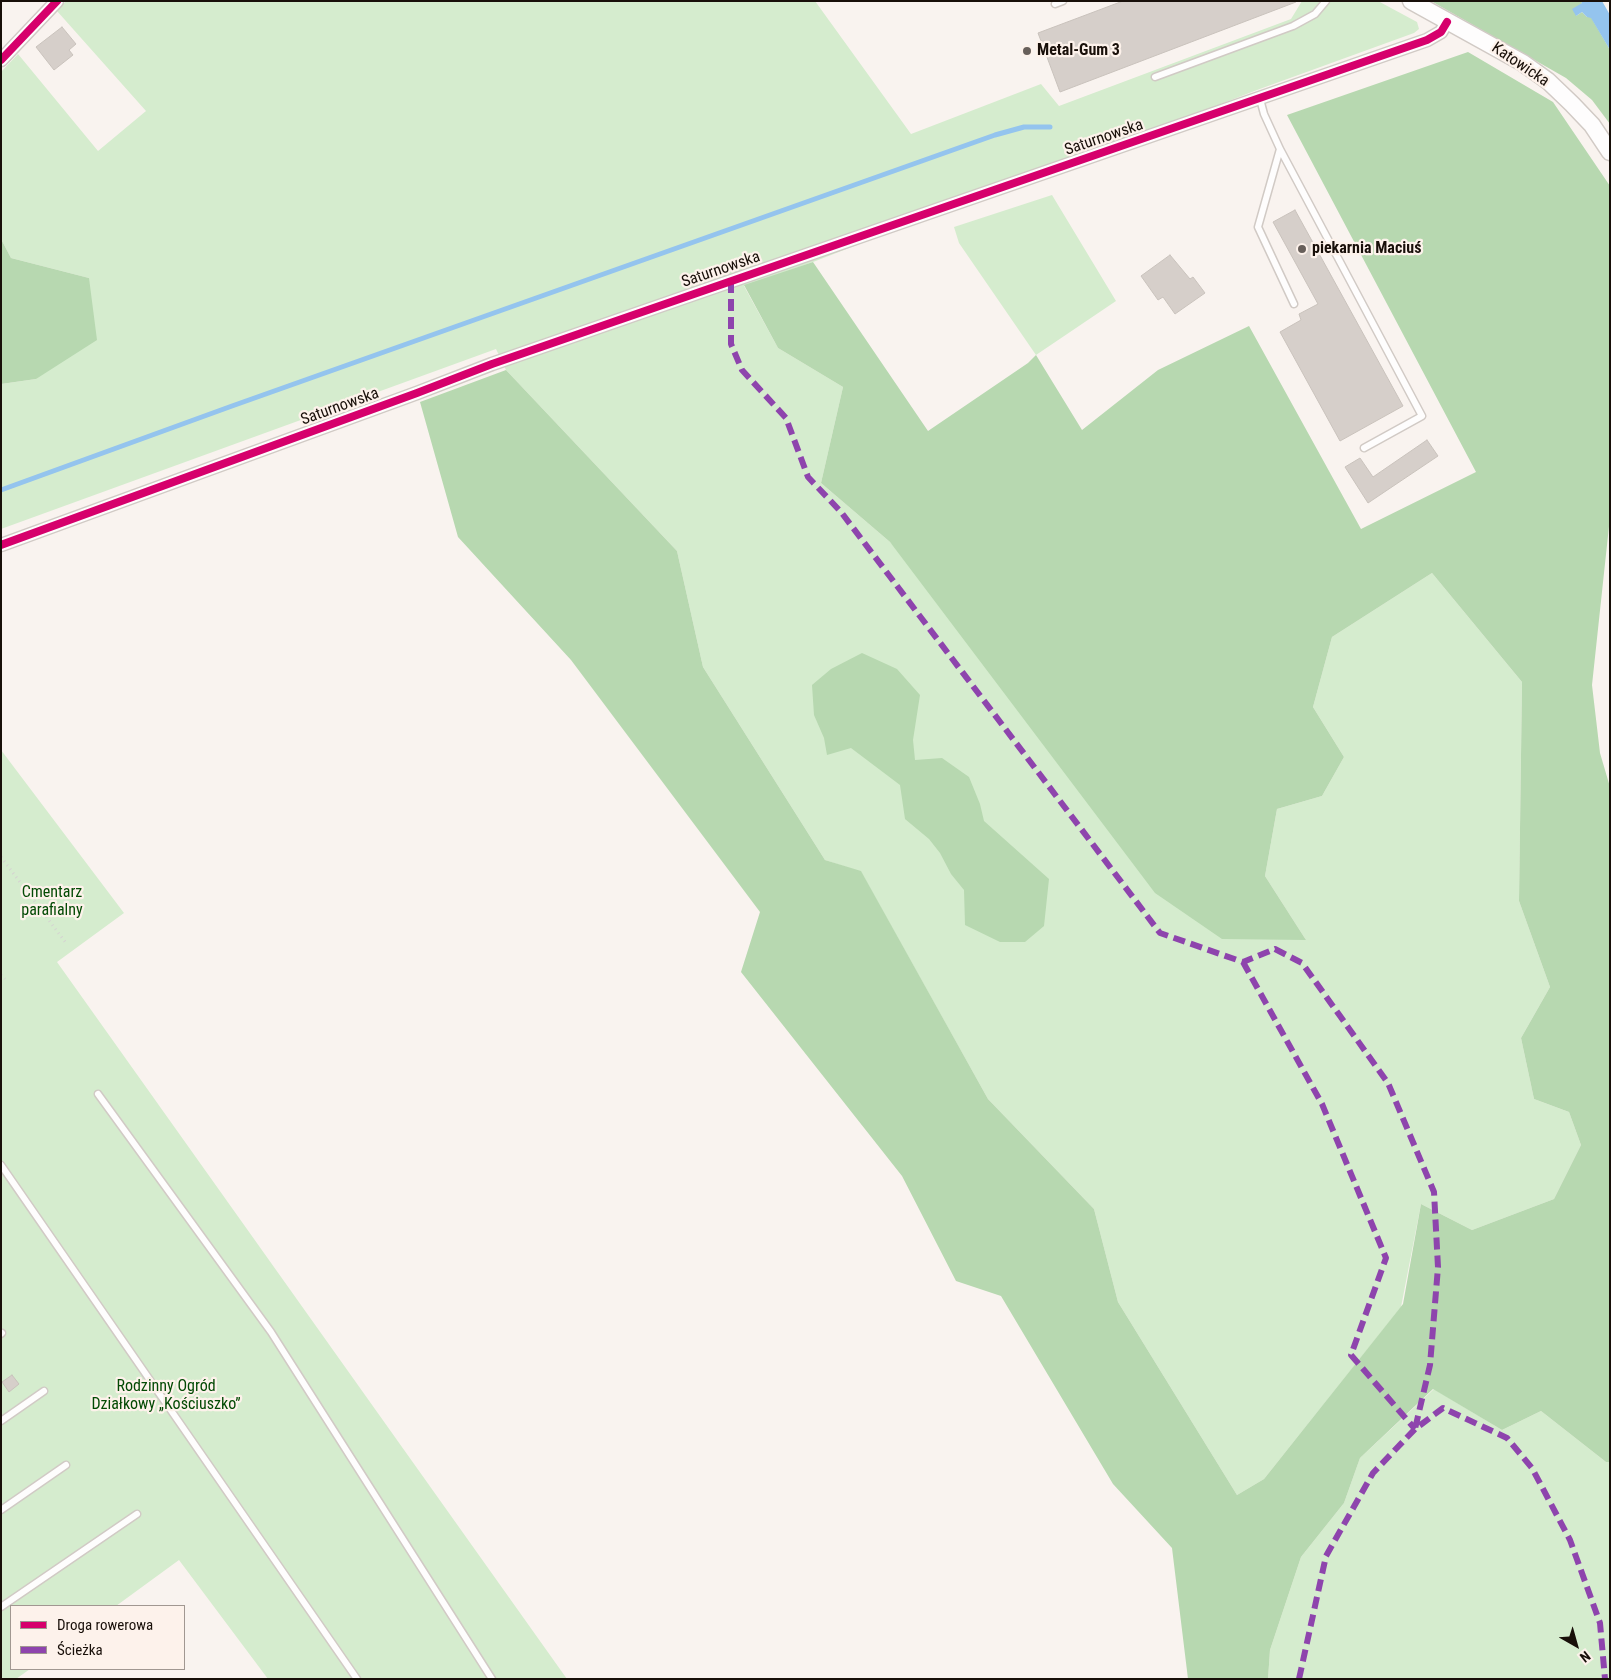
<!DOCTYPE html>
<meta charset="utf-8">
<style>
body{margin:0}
#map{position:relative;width:1611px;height:1680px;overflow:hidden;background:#f9f3ef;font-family:"Roboto Condensed",sans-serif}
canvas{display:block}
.frame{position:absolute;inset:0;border:2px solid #180f09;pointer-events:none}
.legend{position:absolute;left:10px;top:1605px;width:175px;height:65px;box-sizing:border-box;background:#fdf2eb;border:1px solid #a19791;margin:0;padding:6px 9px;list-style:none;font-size:15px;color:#180f09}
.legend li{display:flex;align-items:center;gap:10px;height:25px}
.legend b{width:25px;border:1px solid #a19791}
.north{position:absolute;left:1551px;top:1620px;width:50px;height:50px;-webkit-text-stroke:4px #fdf2eb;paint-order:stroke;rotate:142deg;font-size:14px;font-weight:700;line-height:20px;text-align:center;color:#180f09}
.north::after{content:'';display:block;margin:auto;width:18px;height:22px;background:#180f09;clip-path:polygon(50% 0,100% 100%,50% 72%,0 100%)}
</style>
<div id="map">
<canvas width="1611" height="1680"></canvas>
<div class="frame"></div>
<ul class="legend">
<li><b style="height:6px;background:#d6006c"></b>Droga rowerowa</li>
<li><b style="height:6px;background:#8e44ad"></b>Ścieżka</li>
</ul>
<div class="north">N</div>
</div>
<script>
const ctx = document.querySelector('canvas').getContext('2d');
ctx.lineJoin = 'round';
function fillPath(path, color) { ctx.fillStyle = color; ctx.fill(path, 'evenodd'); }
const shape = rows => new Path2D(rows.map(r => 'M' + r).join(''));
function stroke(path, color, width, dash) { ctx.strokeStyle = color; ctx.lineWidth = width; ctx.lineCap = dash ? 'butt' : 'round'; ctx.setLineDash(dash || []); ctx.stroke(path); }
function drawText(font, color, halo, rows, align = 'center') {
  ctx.font = font + ' "Roboto Condensed",sans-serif'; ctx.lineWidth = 4.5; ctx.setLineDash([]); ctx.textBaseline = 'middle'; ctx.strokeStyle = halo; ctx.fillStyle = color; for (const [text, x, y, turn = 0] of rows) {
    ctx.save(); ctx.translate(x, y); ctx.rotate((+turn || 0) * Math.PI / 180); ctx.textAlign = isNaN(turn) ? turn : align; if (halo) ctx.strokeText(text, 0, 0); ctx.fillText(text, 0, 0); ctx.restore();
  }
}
const green = shape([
 [66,1,815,1,911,134,1041,84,1059,106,1291,19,1302,1,1378,1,1417,22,1419,29,1414,33,1257,90,813,262,744,286,778,348,843,387,821,483,890,542,1306,940,1265,876,1277,809,1322,796,1344,757,1313,707,1332,637,1432,573,1522,682,1519,901,1550,987,1521,1038,1534,1099,1569,1112,1581,1145,1554,1199,1472,1230,1421,1204,1401,1307,1264,1479,1237,1495,1118,1302,1094,1209,988,1099,861,872,825,860,703,667,677,551,506,370,496,349,1,529,1,384,36,379,89,278,11,258,1,239,1,72,18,54,98,151,146,111,57,11],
 [1052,195,1116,301,1036,355,959,243,954,227],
 [1,750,124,913,57,962,567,1679,268,1679,179,1560,116,1606,11,1606,11,1669,30,1669,16,1679,1,1679],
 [1434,1389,1502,1430,1541,1411,1606,1462,1610,1462,1610,1679,1268,1679,1270,1650,1301,1557,1344,1503,1360,1458]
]);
const forest = shape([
 [1431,1,1581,1,1582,3,1576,16,1582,12,1587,17,1591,17,1610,50,1610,124,1592,100,1566,78],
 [1468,52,1553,102,1610,186,1610,517,1592,685,1600,753,1610,787,1610,1462,1606,1462,1541,1411,1502,1430,1433,1389,1360,1458,1344,1503,1301,1557,1270,1650,1268,1679,1188,1679,1172,1548,1113,1484,1001,1296,956,1281,902,1176,741,972,760,912,571,660,458,537,420,402,506,370,677,551,703,667,825,860,861,871,988,1099,1094,1209,1118,1302,1237,1495,1264,1479,1403,1304,1421,1204,1472,1230,1554,1199,1581,1145,1569,1112,1534,1099,1521,1038,1550,987,1519,901,1522,682,1432,573,1332,637,1313,707,1344,757,1322,796,1277,809,1265,876,1306,940,1222,939,1155,893,890,542,821,483,843,387,778,348,744,285,813,262,928,431,1028,363,1036,355,1082,430,1158,370,1249,326,1361,529,1476,472,1287,115],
 [1,239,11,258,89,278,97,340,36,379,1,384],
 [862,653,897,669,920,695,913,740,915,760,942,758,969,777,980,804,984,821,1049,879,1044,926,1025,942,1000,942,965,925,964,890,951,874,940,853,929,839,905,819,900,785,851,748,827,755,824,738,814,715,812,685,831,669]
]);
const water = shape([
 [1581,1,1602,1,1610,15,1610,50,1591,18,1587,17,1582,12,1576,16,1572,9,1582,3]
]);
const stream = shape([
 [1,490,232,406,995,135,1024,127,1050,127]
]);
const building = shape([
 [1123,1,1296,1,1296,2,1060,92,1038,33,1123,1],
 [62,27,76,44,69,50,73,55,54,70,36,47,62,27],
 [1295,210,1403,406,1340,441,1280,332,1301,320,1299,314,1318,304,1273,222,1295,210],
 [1170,255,1190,279,1193,277,1205,293,1175,314,1163,297,1158,300,1141,276,1170,255],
 [1427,440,1438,456,1368,503,1345,467,1360,458,1373,477,1427,440],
 [12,1375,19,1384,9,1392,2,1382,12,1375]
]);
const path = shape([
 [1,857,66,943],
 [1,975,5,979]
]);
const service = shape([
 [1055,4,1063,1],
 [1155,77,1293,26,1315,14,1326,1],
 [1260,99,1264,114,1280,149,1422,416,1364,448],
 [1280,149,1258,227,1294,304],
 [98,1094,271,1332,492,1679],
 [1,1165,357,1679],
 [1,1334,2,1333],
 [1,1421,44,1391],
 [1,1510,66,1465],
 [1,1607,137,1514]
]);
const minor = shape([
 [1,60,57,1],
 [1,545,417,393,492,364,1427,40,1441,32,1447,22]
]);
const tertiary = shape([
 [1411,1,1523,63,1548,81,1572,104,1592,125,1610,152]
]);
const quiet = shape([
 [731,281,731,344,742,370,786,418,808,477,841,512,1160,933,1243,962,1275,949,1302,963,1388,1083,1434,1192,1438,1267,1430,1365,1415,1429],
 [1243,962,1322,1104,1386,1258,1351,1355,1415,1429],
 [1299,1679,1326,1556,1373,1473,1415,1429,1443,1408,1507,1438,1532,1468,1570,1540,1600,1623,1605,1679]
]);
const cycleway = shape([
 [1,60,57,1],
 [1,545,417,393,492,364,1427,40,1441,32,1447,22]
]);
const markers = [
 [1027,51,5,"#675f5a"],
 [1302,249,5,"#675f5a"]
];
const poiNames = [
 ["Metal-Gum 3",1037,51],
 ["piekarnia Maciuś",1312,249]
];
const streetNames = [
 ["Katowicka",1520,65,34],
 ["Saturnowska",1104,138,-19],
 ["Saturnowska",721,270,-19],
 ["Saturnowska",340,407,-20]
];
const parkNames = [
 ["Cmentarz",52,893],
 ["parafialny",52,911],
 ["Rodzinny Ogród",166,1387],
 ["Działkowy „Kościuszko”",166,1405]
];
fillPath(green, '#d5ecce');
fillPath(forest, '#b7d8b0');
fillPath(water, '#94c4ee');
stroke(stream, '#94c4ee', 5);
fillPath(building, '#d6cfca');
stroke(building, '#c9c2bc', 1);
stroke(service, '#d1cac5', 9);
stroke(minor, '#d1cac5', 15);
stroke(tertiary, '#d1cac5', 19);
stroke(path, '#d5d3d1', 3, [1, 4]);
stroke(service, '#fefdfd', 6);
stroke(minor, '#fefdfd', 12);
stroke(tertiary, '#fefdfd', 16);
stroke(quiet, '#8e44ad', 6, [12, 6]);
stroke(cycleway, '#d6006c', 8);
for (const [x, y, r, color] of markers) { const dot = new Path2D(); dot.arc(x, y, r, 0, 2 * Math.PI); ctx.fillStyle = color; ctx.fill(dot); stroke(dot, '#fdf2eb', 2); }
drawText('bold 16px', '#180f09', '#fdf2eb', poiNames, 'left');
drawText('16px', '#180f09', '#fdf2eb', streetNames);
drawText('16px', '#034a04', '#fdf2eb', parkNames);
</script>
